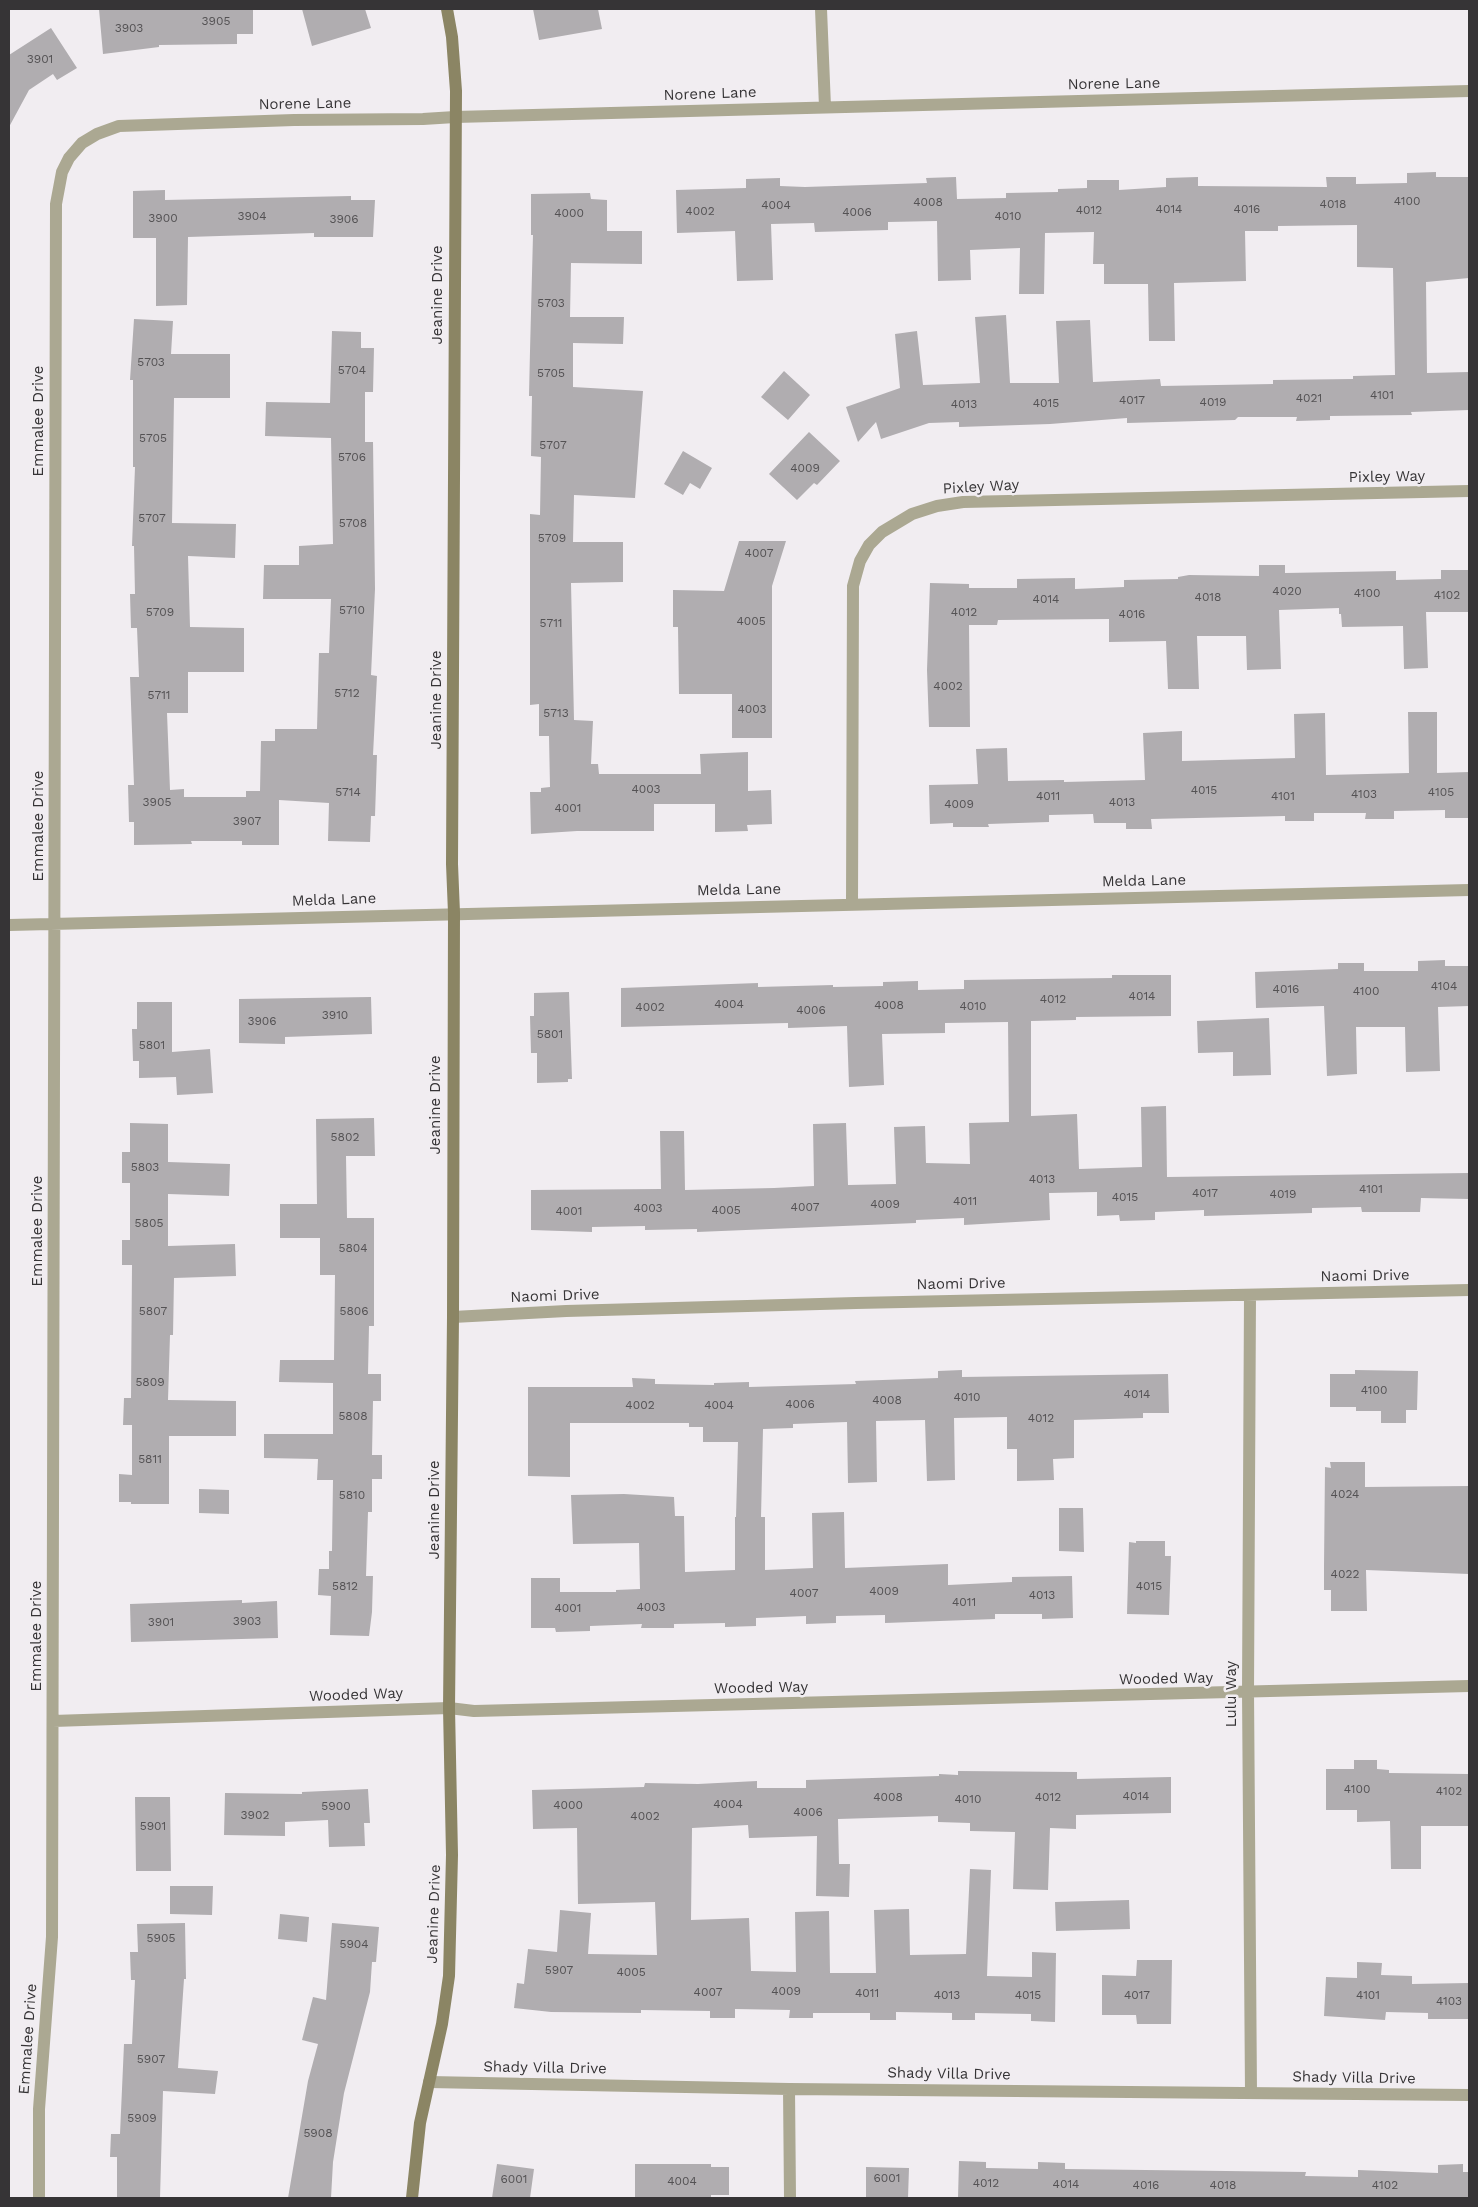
<!DOCTYPE html>
<style>
body{margin:0}
#map{position:relative;width:1478px;height:2207px;overflow:hidden;background:#f1edf1;font-family:"Work Sans",sans-serif}
canvas{display:block}
.frame{position:absolute;inset:0;border:10px solid #363436;pointer-events:none}
</style>
<div id="map">
<canvas width="1478" height="2207"></canvas>
<div class="frame"></div>
</div>
<script>
const ctx = document.querySelector('canvas').getContext('2d');
ctx.lineJoin = 'round';
function fillPath(path, color) { ctx.fillStyle = color; ctx.fill(path, 'evenodd'); }
const shape = rows => new Path2D(rows.map(r => 'M' + r).join(''));
function stroke(path, color, width, dash) { ctx.strokeStyle = color; ctx.lineWidth = width; ctx.lineCap = dash ? 'butt' : 'round'; ctx.setLineDash(dash || []); ctx.stroke(path); }
function drawText(font, color, halo, rows, align = 'center') {
  ctx.font = font + ' "Work Sans",sans-serif'; ctx.lineWidth = 5; ctx.setLineDash([]); ctx.textBaseline = 'middle'; ctx.strokeStyle = halo; ctx.fillStyle = color; for (const [text, x, y, turn = 0] of rows) {
    ctx.save(); ctx.translate(x, y); ctx.rotate((+turn || 0) * Math.PI / 180); ctx.textAlign = isNaN(turn) ? turn : align; if (halo) ctx.strokeText(text, 0, 0); ctx.fillText(text, 0, 0); ctx.restore();
  }
}
const building = shape([
 [99,9,253,9,253,34,237,34,237,44,159,45,159,47,103,54],
 [302,9,365,9,371,28,312,46],
 [533,9,598,9,602,29,539,40],
 [51,28,77,68,57,80,53,74,29,90,9,127,9,55],
 [1436,172,1436,177,1469,177,1469,278,1426,282,1427,373,1469,372,1469,410,1411,412,1412,415,1330,416,1330,420,1296,421,1297,417,1238,417,1235,420,1127,423,1127,418,1050,424,959,427,959,422,929,423,881,439,876,422,858,442,846,407,900,388,895,334,917,331,923,385,980,383,975,317,1006,315,1010,383,1059,383,1056,321,1090,320,1093,382,1160,379,1161,386,1273,384,1273,380,1353,379,1353,376,1395,375,1393,268,1357,267,1357,225,1278,226,1278,231,1245,231,1246,281,1174,283,1175,341,1149,341,1148,284,1104,284,1104,264,1093,264,1094,232,1045,233,1044,294,1019,294,1020,248,970,250,971,280,938,281,937,221,888,222,888,230,815,232,814,223,771,224,773,280,737,281,735,231,677,233,676,190,746,188,746,179,780,178,780,186,805,187,927,183,926,178,956,177,957,199,1006,198,1006,193,1058,192,1058,189,1087,188,1087,180,1119,180,1119,190,1166,187,1166,178,1198,177,1198,186,1327,187,1326,177,1356,177,1356,184,1407,183,1407,173],
 [165,190,165,200,351,196,351,200,375,200,373,237,314,237,314,233,188,237,187,305,156,306,156,238,133,238,133,191],
 [590,193,591,199,607,200,607,231,642,231,642,264,571,263,570,317,624,317,623,344,573,343,573,387,643,391,635,498,574,495,573,542,623,542,623,582,571,583,574,720,593,721,591,764,598,764,599,774,701,774,700,754,748,752,748,791,771,790,772,824,747,825,748,831,715,832,715,804,654,804,654,831,577,831,531,834,530,792,541,792,541,788,550,787,549,736,539,736,539,704,530,705,530,514,540,515,541,457,531,456,532,396,529,396,530,351,533,235,531,235,531,194],
 [134,319,173,321,171,354,230,354,230,398,174,398,172,523,236,524,235,558,188,556,190,627,244,628,244,672,188,672,188,713,167,713,170,790,184,789,184,797,246,797,246,791,260,791,261,741,275,741,275,729,317,729,319,653,329,653,331,599,263,599,264,565,299,565,299,546,333,544,331,438,265,436,266,402,330,403,332,331,361,332,361,348,374,348,373,392,365,392,365,442,373,442,375,589,371,675,377,676,373,755,377,755,375,816,371,816,370,842,328,841,329,803,279,800,279,845,242,845,242,841,191,841,192,844,134,845,134,822,129,822,128,785,134,785,130,677,139,677,137,628,131,628,130,594,135,594,134,546,132,546,135,467,133,467,133,380,130,380],
 [784,371,810,395,788,420,761,397],
 [809,432,840,461,817,485,814,483,797,500,769,474],
 [683,451,712,468,700,489,690,483,683,495,664,484],
 [739,541,786,541,772,586,772,738,732,738,732,694,679,694,678,627,673,627,673,590,724,591],
 [1259,565,1285,565,1285,573,1396,571,1396,580,1441,579,1441,570,1469,570,1469,612,1426,612,1428,668,1404,669,1403,626,1342,627,1341,614,1339,614,1339,608,1279,610,1281,669,1247,670,1246,636,1197,636,1199,689,1168,689,1166,641,1109,642,1109,619,998,620,997,625,969,625,970,727,929,727,927,670,930,583,969,584,969,588,1017,588,1017,579,1075,578,1075,589,1124,587,1124,580,1178,579,1178,577,1189,575,1259,576],
 [1408,712,1437,712,1437,773,1469,772,1469,818,1445,818,1445,810,1394,811,1394,819,1365,819,1366,813,1314,813,1314,821,1285,821,1285,816,1151,819,1152,829,1126,829,1126,823,1094,823,1093,814,1049,815,1049,822,988,824,989,827,953,827,953,823,930,824,929,785,978,784,976,749,1007,748,1008,781,1064,780,1064,782,1145,780,1143,733,1182,731,1182,761,1295,758,1294,714,1325,713,1326,775,1409,773],
 [1445,960,1445,966,1469,966,1469,1006,1438,1007,1440,1071,1406,1072,1405,1027,1356,1027,1357,1074,1327,1076,1324,1006,1256,1008,1255,972,1338,969,1338,963,1364,963,1364,971,1418,971,1418,961],
 [1112,975,1171,975,1171,1016,1076,1017,1076,1020,1031,1021,1031,1116,1077,1114,1079,1169,1142,1167,1141,1107,1166,1106,1167,1177,1469,1173,1469,1199,1421,1198,1420,1212,1362,1212,1361,1207,1312,1208,1312,1213,1204,1216,1204,1210,1155,1212,1155,1220,1120,1221,1119,1215,1097,1216,1097,1192,1049,1193,1050,1220,964,1225,964,1218,916,1220,916,1223,697,1232,697,1229,645,1230,645,1226,592,1227,592,1232,531,1230,531,1190,661,1189,660,1131,684,1131,685,1190,774,1188,814,1186,813,1124,846,1123,848,1185,896,1184,894,1127,925,1126,926,1163,970,1164,969,1123,1009,1122,1008,1022,945,1023,945,1033,882,1034,884,1085,849,1087,847,1026,788,1028,788,1023,621,1027,621,988,758,983,758,987,833,985,833,987,883,986,883,982,918,981,918,990,964,989,964,980,1112,978],
 [569,992,572,1079,568,1079,568,1082,537,1083,537,1053,531,1053,530,1016,534,1016,534,993],
 [371,997,372,1034,285,1037,285,1044,239,1043,239,999],
 [137,1002,172,1002,172,1052,210,1049,213,1093,177,1095,176,1077,139,1078,139,1061,133,1061,132,1029,137,1029],
 [1269,1018,1271,1075,1233,1076,1233,1052,1198,1053,1197,1021],
 [374,1118,375,1156,346,1156,347,1218,374,1218,374,1326,369,1326,368,1374,381,1374,381,1401,373,1401,372,1455,382,1455,382,1479,372,1479,372,1512,368,1512,366,1576,373,1576,372,1612,369,1636,330,1635,331,1596,318,1595,319,1569,329,1569,329,1551,332,1551,333,1480,317,1480,318,1459,264,1458,264,1434,333,1434,333,1383,279,1382,280,1360,334,1360,335,1275,320,1275,320,1238,280,1238,280,1204,317,1204,316,1119],
 [130,1123,168,1124,168,1162,230,1164,229,1196,168,1194,168,1246,235,1244,236,1276,174,1278,173,1335,170,1335,168,1400,236,1401,236,1436,169,1436,169,1504,131,1504,131,1502,119,1502,119,1474,132,1475,132,1425,123,1425,124,1398,131,1398,132,1265,122,1265,122,1240,130,1240,130,1183,122,1183,122,1152,130,1152],
 [962,1370,962,1377,1168,1374,1169,1413,1143,1413,1143,1418,1074,1420,1074,1458,1053,1459,1054,1480,1017,1481,1017,1449,1007,1449,1007,1417,954,1418,955,1480,927,1481,925,1420,876,1421,877,1482,848,1483,847,1422,793,1424,793,1428,763,1429,761,1517,765,1517,765,1570,813,1568,812,1513,844,1512,845,1568,948,1564,948,1585,1012,1582,1012,1577,1072,1576,1073,1618,1042,1619,1042,1614,995,1614,995,1619,885,1623,885,1615,836,1616,836,1623,806,1624,806,1616,756,1618,756,1626,725,1627,725,1623,674,1624,674,1628,641,1628,642,1624,590,1626,590,1631,556,1632,555,1628,531,1628,531,1578,560,1578,560,1592,616,1592,616,1590,640,1589,639,1543,573,1544,571,1495,624,1494,674,1497,675,1516,684,1516,685,1572,735,1570,735,1517,736,1517,738,1442,703,1442,703,1427,689,1427,689,1423,570,1423,570,1477,528,1476,528,1387,633,1387,632,1378,655,1379,655,1384,714,1385,714,1383,749,1382,749,1387,856,1384,855,1381,938,1378,938,1371],
 [1355,1370,1418,1371,1417,1410,1406,1410,1406,1423,1381,1423,1381,1411,1356,1411,1356,1407,1330,1407,1330,1374,1355,1374],
 [1330,1462,1365,1462,1365,1487,1469,1486,1469,1574,1366,1570,1367,1611,1331,1611,1331,1590,1324,1590,1324,1566,1325,1467,1331,1468],
 [199,1489,229,1490,229,1514,199,1513],
 [1059,1508,1083,1508,1084,1552,1059,1551],
 [1136,1541,1165,1541,1165,1556,1171,1556,1169,1615,1127,1614,1129,1542,1136,1543],
 [242,1600,242,1603,277,1601,278,1638,131,1642,130,1604],
 [1354,1760,1377,1760,1377,1769,1389,1770,1389,1773,1469,1774,1469,1826,1421,1826,1421,1869,1391,1869,1390,1821,1357,1822,1357,1810,1326,1810,1326,1769,1354,1769],
 [958,1771,1077,1772,1077,1779,1171,1777,1171,1813,1076,1815,1076,1829,1050,1828,1048,1890,1013,1889,1015,1832,970,1831,970,1823,938,1822,938,1816,838,1819,839,1864,850,1864,849,1897,816,1896,817,1836,749,1838,748,1825,692,1828,691,1920,749,1918,751,1971,796,1972,795,1912,829,1911,830,1973,876,1973,874,1910,909,1909,910,1955,966,1954,970,1869,991,1870,987,1976,1032,1977,1032,1952,1056,1953,1055,2022,1031,2021,1031,2014,975,2013,975,2020,952,2020,952,2013,896,2012,896,2020,870,2020,870,2013,813,2013,813,2018,789,2018,790,2010,735,2009,735,2018,710,2018,710,2011,641,2010,641,2013,551,2012,514,2008,517,1983,524,1984,528,1949,557,1952,560,1910,591,1913,588,1954,657,1955,655,1902,578,1904,577,1828,533,1829,532,1790,644,1787,645,1783,698,1784,757,1781,757,1788,806,1788,806,1780,939,1776,939,1774,958,1775],
 [368,1789,370,1823,364,1823,365,1846,329,1847,328,1820,285,1822,285,1836,224,1835,225,1793,302,1794,302,1792],
 [135,1797,170,1797,171,1871,136,1871],
 [170,1886,213,1886,212,1915,170,1914],
 [1129,1900,1130,1929,1056,1931,1055,1902],
 [280,1914,309,1917,307,1942,278,1939],
 [185,1923,186,1979,184,1979,178,2068,218,2071,215,2094,163,2091,160,2198,117,2198,117,2157,110,2157,111,2134,120,2134,124,2044,132,2044,135,1980,131,1980,130,1952,138,1952,137,1924],
 [332,1923,379,1927,376,1962,372,1962,370,1992,344,2093,333,2162,331,2198,288,2198,308,2081,318,2044,302,2040,313,1997,326,2000],
 [1137,1960,1172,1960,1171,2024,1137,2024,1136,2015,1102,2015,1102,1975,1136,1976],
 [1357,1962,1382,1963,1381,1975,1412,1976,1412,1984,1469,1983,1469,2019,1428,2019,1428,2013,1386,2012,1385,2020,1324,2016,1326,1977,1357,1978],
 [959,2161,986,2162,986,2168,1038,2169,1038,2162,1065,2163,1065,2169,1306,2172,1305,2176,1358,2177,1358,2170,1438,2173,1438,2165,1463,2164,1463,2172,1469,2172,1469,2198,958,2198],
 [497,2164,534,2169,530,2198,492,2198],
 [635,2164,711,2164,711,2167,729,2167,729,2195,711,2195,711,2198,635,2198],
 [866,2167,909,2168,908,2198,866,2198]
]);
const street = shape([
 [821,9,825,107],
 [852,904,853,586,860,561,869,545,882,532,912,514,937,506,963,502,1469,491],
 [9,925,1469,890],
 [1250,1295,1248,1691,1251,2093],
 [453,1317,566,1311,856,1303,1469,1290],
 [53,1721,449,1708,474,1711,1469,1686],
 [429,2082,789,2089,1469,2095],
 [789,2089,790,2198],
 [39,2198,39,2109,52,1937,56,204,62,172,69,158,82,143,97,134,119,126,294,120,423,119,455,117,1469,91]
]);
const secondary = shape([
 [412,2198,420,2123,442,2024,449,1976,452,1855,449,1708,453,1317,454,913,452,864,456,91,452,37,447,9]
]);
const numberNames = [
 ["3905",216,21],
 ["3903",129,28],
 ["3901",40,59],
 ["4100",1407,201],
 ["4008",928,202],
 ["4018",1333,204],
 ["4004",776,205],
 ["4014",1169,209],
 ["4016",1247,209],
 ["4012",1089,210],
 ["4002",700,211],
 ["4006",857,212],
 ["4000",569,213],
 ["3904",252,216],
 ["4010",1008,216],
 ["3900",163,218],
 ["3906",344,219],
 ["5703",551,303],
 ["5703",151,362],
 ["5704",352,370],
 ["5705",551,373],
 ["4101",1382,395],
 ["4021",1309,398],
 ["4017",1132,400],
 ["4019",1213,402],
 ["4015",1046,403],
 ["4013",964,404],
 ["5705",153,438],
 ["5707",553,445],
 ["5706",352,457],
 ["4009",805,468],
 ["5707",152,518],
 ["5708",353,523],
 ["5709",552,538],
 ["4007",759,553],
 ["4020",1287,591],
 ["4100",1367,593],
 ["4102",1447,595],
 ["4018",1208,597],
 ["4014",1046,599],
 ["5710",352,610],
 ["5709",160,612],
 ["4012",964,612],
 ["4016",1132,614],
 ["4005",751,621],
 ["5711",551,623],
 ["4002",948,686],
 ["5712",347,693],
 ["5711",159,695],
 ["4003",752,709],
 ["5713",556,713],
 ["4003",646,789],
 ["4015",1204,790],
 ["5714",348,792],
 ["4105",1441,792],
 ["4103",1364,794],
 ["4011",1048,796],
 ["4101",1283,796],
 ["3905",157,802],
 ["4013",1122,802],
 ["4009",959,804],
 ["4001",568,808],
 ["3907",247,821],
 ["4104",1444,986],
 ["4016",1286,989],
 ["4100",1366,991],
 ["4014",1142,996],
 ["4012",1053,999],
 ["4004",729,1004],
 ["4008",889,1005],
 ["4010",973,1006],
 ["4002",650,1007],
 ["4006",811,1010],
 ["3910",335,1015],
 ["3906",262,1021],
 ["5801",550,1034],
 ["5801",152,1045],
 ["5802",345,1137],
 ["5803",145,1167],
 ["4013",1042,1179],
 ["4101",1371,1189],
 ["4017",1205,1193],
 ["4019",1283,1194],
 ["4015",1125,1197],
 ["4011",965,1201],
 ["4009",885,1204],
 ["4007",805,1207],
 ["4003",648,1208],
 ["4005",726,1210],
 ["4001",569,1211],
 ["5805",149,1223],
 ["5804",353,1248],
 ["5807",153,1311],
 ["5806",354,1311],
 ["5809",150,1382],
 ["4100",1374,1390],
 ["4014",1137,1394],
 ["4010",967,1397],
 ["4008",887,1400],
 ["4006",800,1404],
 ["4002",640,1405],
 ["4004",719,1405],
 ["5808",353,1416],
 ["4012",1041,1418],
 ["5811",150,1459],
 ["4024",1345,1494],
 ["5810",352,1495],
 ["4022",1345,1574],
 ["5812",345,1586],
 ["4015",1149,1586],
 ["4009",884,1591],
 ["4007",804,1593],
 ["4013",1042,1595],
 ["4011",964,1602],
 ["4003",651,1607],
 ["4001",568,1608],
 ["3903",247,1621],
 ["3901",161,1622],
 ["4100",1357,1789],
 ["4102",1449,1791],
 ["4014",1136,1796],
 ["4008",888,1797],
 ["4012",1048,1797],
 ["4010",968,1799],
 ["4004",728,1804],
 ["4000",568,1805],
 ["5900",336,1806],
 ["4006",808,1812],
 ["3902",255,1815],
 ["4002",645,1816],
 ["5901",153,1826],
 ["5905",161,1938],
 ["5904",354,1944],
 ["5907",559,1970],
 ["4005",631,1972],
 ["4009",786,1991],
 ["4007",708,1992],
 ["4011",867,1993],
 ["4013",947,1995],
 ["4015",1028,1995],
 ["4017",1137,1995],
 ["4101",1368,1995],
 ["4103",1449,2001],
 ["5907",151,2059],
 ["5909",142,2118],
 ["5908",318,2133],
 ["6001",887,2178],
 ["6001",514,2179],
 ["4004",682,2181],
 ["4012",986,2183],
 ["4014",1066,2184],
 ["4016",1146,2185],
 ["4018",1223,2185],
 ["4102",1385,2185]
];
const streetNames = [
 ["Norene Lane",1114,84,-1],
 ["Norene Lane",710,94,-2],
 ["Norene Lane",305,104,-1],
 ["Jeanine Drive",438,295,-90],
 ["Emmalee Drive",39,421,-90],
 ["Pixley Way",1387,477,-1],
 ["Pixley Way",981,487,-3],
 ["Jeanine Drive",437,700,-90],
 ["Emmalee Drive",39,826,-90],
 ["Melda Lane",1144,881,-1],
 ["Melda Lane",739,890,-1],
 ["Melda Lane",334,900,-2],
 ["Jeanine Drive",436,1105,-90],
 ["Emmalee Drive",38,1231,-90],
 ["Naomi Drive",1365,1276,-1],
 ["Naomi Drive",961,1284,-1],
 ["Naomi Drive",555,1296,-2],
 ["Jeanine Drive",435,1510,-90],
 ["Emmalee Drive",37,1636,-90],
 ["Wooded Way",1166,1679,-1],
 ["Wooded Way",761,1688,-1],
 ["Lulu Way",1232,1694,-90],
 ["Wooded Way",356,1695,-2],
 ["Jeanine Drive",434,1914,-88],
 ["Emmalee Drive",28,2039,-86],
 ["Shady Villa Drive",545,2068,1],
 ["Shady Villa Drive",949,2074,1],
 ["Shady Villa Drive",1354,2078,1]
];
fillPath(building, '#b0adb0');
stroke(street, '#aba892', 12);
stroke(secondary, '#8b8564', 12);
drawText('12px', '#545254', null, numberNames);
drawText('15px', '#363436', '#f1edf1', streetNames);
</script>
